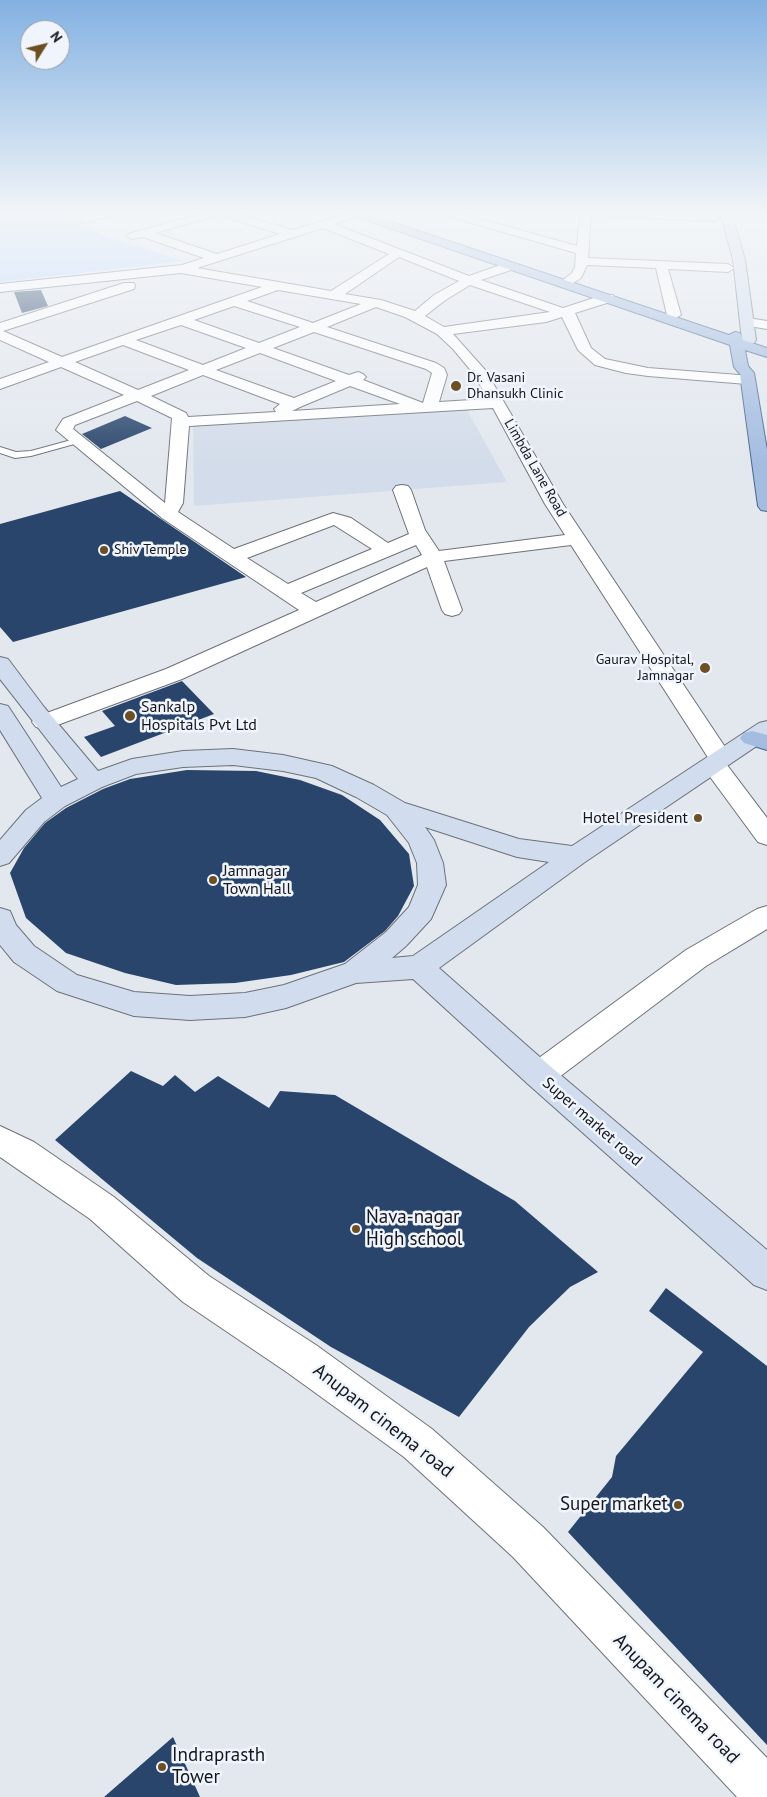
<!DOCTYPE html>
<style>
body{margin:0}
#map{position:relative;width:767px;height:1797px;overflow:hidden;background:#e3e8ef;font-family:"PT Sans",sans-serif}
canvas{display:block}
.north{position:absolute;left:20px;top:20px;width:50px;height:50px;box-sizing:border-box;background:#f0f5fd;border:1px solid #989ca2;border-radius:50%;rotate:54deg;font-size:14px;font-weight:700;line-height:20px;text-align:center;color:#151619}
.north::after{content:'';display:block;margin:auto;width:18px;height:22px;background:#6c5023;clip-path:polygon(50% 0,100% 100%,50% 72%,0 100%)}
</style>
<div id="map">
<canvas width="767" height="1797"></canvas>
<div class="north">N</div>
</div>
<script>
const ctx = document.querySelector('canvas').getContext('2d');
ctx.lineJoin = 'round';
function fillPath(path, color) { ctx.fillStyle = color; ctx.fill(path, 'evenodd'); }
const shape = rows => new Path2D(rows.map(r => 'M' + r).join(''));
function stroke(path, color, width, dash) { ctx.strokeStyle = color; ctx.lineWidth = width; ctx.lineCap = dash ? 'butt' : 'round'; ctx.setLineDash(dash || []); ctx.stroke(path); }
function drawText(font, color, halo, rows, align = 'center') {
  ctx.font = font + ' "PT Sans",sans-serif'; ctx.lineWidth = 5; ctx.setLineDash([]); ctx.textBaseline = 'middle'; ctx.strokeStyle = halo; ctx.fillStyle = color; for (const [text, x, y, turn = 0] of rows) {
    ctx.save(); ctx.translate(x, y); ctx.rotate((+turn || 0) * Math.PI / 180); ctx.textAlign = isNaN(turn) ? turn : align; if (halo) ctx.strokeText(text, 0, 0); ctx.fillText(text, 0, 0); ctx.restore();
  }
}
const built = shape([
 [467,410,507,482,194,506,193,422]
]);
const green = shape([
 [0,214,69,214,101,235,184,261,0,282]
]);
const building = shape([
 [41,290,48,306,22,313,14,292],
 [125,416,152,428,101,449,82,434],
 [120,491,246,577,13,642,0,627,0,524],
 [182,681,214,714,101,757,84,737,115,726,102,711],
 [187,770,256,771,300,780,342,795,380,820,409,854,414,886,398,916,385,931,344,962,291,975,235,983,176,985,125,973,66,953,26,918,10,873,24,848,45,823,66,808,103,789,130,779],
 [131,1071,163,1086,175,1075,195,1092,218,1076,269,1108,280,1091,335,1095,515,1201,598,1272,570,1287,529,1327,459,1417,331,1347,197,1258,55,1140],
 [666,1288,767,1366,767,1745,568,1532,612,1477,616,1456,703,1352,649,1311],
 [173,1737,200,1797,104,1797]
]);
const lane = shape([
 [75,439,79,441,78,443,31,456,15,458,0,453,0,447,16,452,31,451,75,439]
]);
const street = shape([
 [95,214,113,214,111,216,84,223,78,220,80,218,95,214],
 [199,214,217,214,215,216,155,233,217,254,280,234,222,216,221,214,237,214,293,230,345,214,361,214,360,216,334,224,469,276,506,263,514,263,516,266,514,269,481,280,563,308,603,295,613,295,615,298,613,301,575,313,591,348,605,359,648,368,752,376,755,379,752,382,747,384,648,376,626,373,595,365,578,350,562,317,546,322,453,334,486,371,563,504,733,759,727,765,767,818,767,845,758,842,705,770,702,765,705,760,709,759,571,545,444,561,462,610,459,614,452,616,445,614,442,610,427,567,182,679,52,727,44,729,36,727,32,722,36,717,166,669,299,610,162,518,56,430,63,419,124,395,61,367,0,389,0,379,49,362,0,340,0,323,124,283,134,283,135,286,134,289,3,331,62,357,262,287,181,273,0,292,0,284,182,265,204,258,143,237,132,239,126,236,128,234,199,214],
 [323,228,389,254,331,291,197,268,323,228],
 [399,257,459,281,434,295,415,311,381,300,345,294,399,257],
 [470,285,550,312,444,327,425,316,444,301,470,285],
 [278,290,361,304,313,323,247,301,278,290],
 [234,306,300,327,259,343,194,320,234,306],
 [376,307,405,317,437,334,453,349,473,373,488,399,439,402,447,375,444,368,436,363,327,327,376,307],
 [181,325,246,348,203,365,136,340,181,325],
 [314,332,426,369,432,373,423,403,363,380,366,377,363,374,358,372,349,375,273,348,314,332],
 [123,345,189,370,138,390,75,362,123,345],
 [260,353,336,381,294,398,216,370,260,353],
 [203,375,280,404,274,409,276,412,188,417,186,413,151,396,203,375],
 [350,386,400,404,292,411,300,407,350,386],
 [137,401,172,418,165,503,73,429,75,425,137,401],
 [493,408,545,504,565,535,439,551,425,530,411,490,408,486,402,485,396,486,393,490,409,534,388,543,351,518,333,513,234,549,178,512,183,503,189,426,493,408],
 [334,525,372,549,288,584,247,558,334,525],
 [416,545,422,555,316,602,301,593,416,545],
 [445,214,463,214,577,246,580,214,591,214,588,258,728,264,734,268,728,272,668,269,681,315,674,319,667,315,656,268,587,265,581,278,573,283,565,283,563,280,572,273,575,267,576,253,447,216,445,214],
 [604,214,693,214,714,215,720,218,714,221,610,217,604,214],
 [748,318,767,321,767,329,743,325,741,322,748,318],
 [767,906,767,929,706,966,550,1084,539,1088,528,1084,523,1075,528,1066,686,950,757,909,767,906],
 [0,1126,34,1142,114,1197,209,1276,316,1345,432,1429,543,1527,767,1758,767,1797,737,1797,513,1557,404,1457,288,1373,183,1302,90,1219,0,1157,0,1126]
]);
const secondary = shape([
 [721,214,732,214,745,260,756,340,754,343,749,344,744,343,742,340,733,260,721,214],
 [0,657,8,659,44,707,98,771,132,759,183,751,233,749,283,755,332,766,374,785,405,803,519,839,572,846,759,723,767,721,767,739,585,862,439,968,550,1066,767,1250,767,1290,754,1285,528,1084,413,979,356,983,286,1008,245,1017,190,1020,134,1016,57,991,14,962,0,945,0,908,10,911,16,925,34,946,77,975,134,992,190,996,245,993,284,985,345,964,386,932,409,907,418,885,417,863,409,843,387,815,356,797,316,778,283,771,233,765,183,767,136,774,102,787,65,806,44,822,9,863,0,866,0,840,26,810,42,798,0,730,0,704,8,706,61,787,78,779,0,679,0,657],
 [425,827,517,857,549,862,413,956,392,958,406,946,431,919,446,885,443,863,434,840,425,827]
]);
const primary = shape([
 [352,214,368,214,729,335,735,332,740,333,743,340,767,348,767,357,745,350,748,366,754,373,767,450,767,511,761,510,758,506,740,374,734,367,730,345,354,216,352,214],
 [752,731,767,735,767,750,744,743,740,738,744,733,752,731]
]);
const markers = [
 [456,386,6,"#6c5023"],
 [104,550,5,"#6c5023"],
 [705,668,6,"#6c5023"],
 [130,716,6,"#6c5023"],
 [698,818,5,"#6c5023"],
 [213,880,5,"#6c5023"],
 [356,1229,5,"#6c5023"],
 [678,1505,5,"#6c5023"],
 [162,1767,5,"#6c5023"]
];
const farPoinames = [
 ["Dr. Vasani",467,378],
 ["Dhansukh Clinic",467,394],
 ["Shiv Temple",114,550],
 ["Gaurav Hospital,",694,660,"right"],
 ["Jamnagar",694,676,"right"]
];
const farStreetnames = [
 ["Limbda Lane Road",535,468,60]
];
const poiNames = [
 ["Sankalp",141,707],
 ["Hospitals Pvt Ltd",141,725],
 ["Hotel President",688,818,"right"],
 ["Jamnagar",223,871],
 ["Town Hall",223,889]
];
const streetNames = [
 ["Super market road",592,1122,41]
];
const nearPoinames = [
 ["Nava-nagar",366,1218],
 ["High school",366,1240],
 ["Super market",668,1505,"right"],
 ["Indraprasth",172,1756],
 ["Tower",172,1778]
];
const nearStreetnames = [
 ["Anupam cinema road",383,1421,38],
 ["Anupam cinema road",676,1699,46]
];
fillPath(built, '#d3dcea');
fillPath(green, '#b8d5ff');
fillPath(building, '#29456c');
stroke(lane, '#6d7178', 2);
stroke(street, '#6d7178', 2);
stroke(secondary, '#6d7178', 2);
stroke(primary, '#4a658d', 2);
fillPath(lane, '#fff');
fillPath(street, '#fff');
fillPath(secondary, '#d1ddef');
fillPath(primary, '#a3bce0');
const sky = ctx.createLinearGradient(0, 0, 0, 465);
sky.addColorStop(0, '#83b1e2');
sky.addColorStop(0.46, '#f2f5f8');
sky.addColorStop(1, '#f2f5f800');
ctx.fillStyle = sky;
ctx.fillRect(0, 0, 767, 465);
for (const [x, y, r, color] of markers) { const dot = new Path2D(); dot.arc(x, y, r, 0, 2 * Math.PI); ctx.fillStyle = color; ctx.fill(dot); stroke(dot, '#f0f5fd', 2); }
drawText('14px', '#151619', '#f0f5fd', farPoinames, 'left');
drawText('14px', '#151619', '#f0f5fd', farStreetnames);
drawText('16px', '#151619', '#f0f5fd', poiNames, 'left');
drawText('16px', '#151619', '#f0f5fd', streetNames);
drawText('19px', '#151619', '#f0f5fd', nearPoinames, 'left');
drawText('19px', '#151619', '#f0f5fd', nearStreetnames);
</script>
